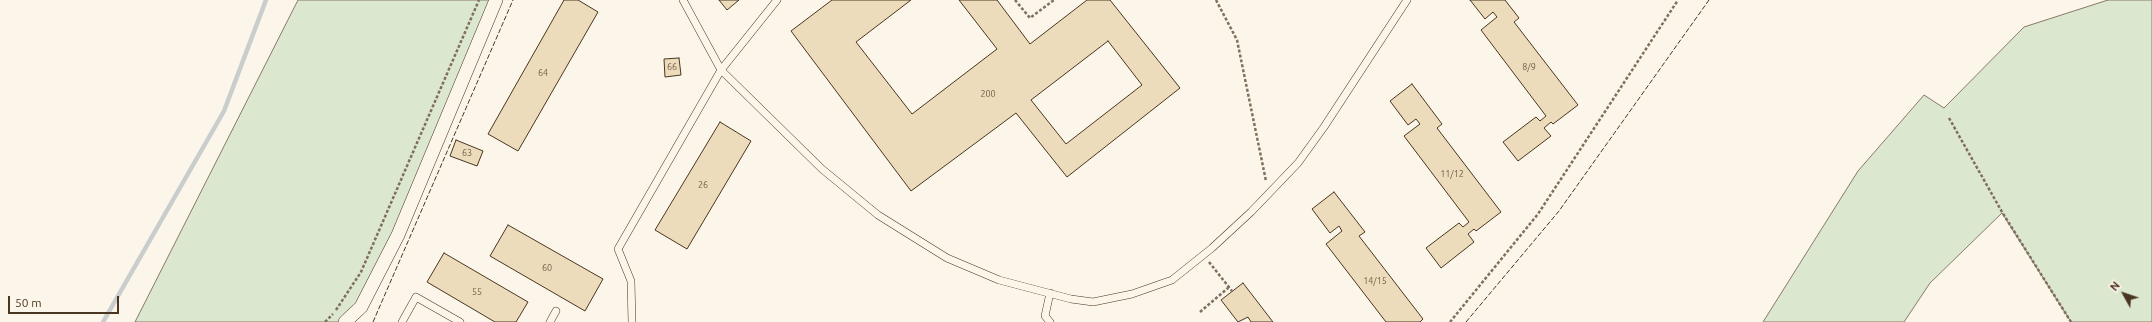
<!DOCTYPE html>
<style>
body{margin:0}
#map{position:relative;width:2152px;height:322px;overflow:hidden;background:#fbf6e9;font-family:Ubuntu,sans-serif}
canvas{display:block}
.north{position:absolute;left:2104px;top:274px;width:40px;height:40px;-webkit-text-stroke:3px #fbf6e9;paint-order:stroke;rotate:310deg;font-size:11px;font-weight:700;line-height:16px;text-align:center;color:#4a3520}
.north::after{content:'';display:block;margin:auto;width:14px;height:18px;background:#4a3520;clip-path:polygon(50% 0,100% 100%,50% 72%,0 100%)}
.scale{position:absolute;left:8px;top:296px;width:111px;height:18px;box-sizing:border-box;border:2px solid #4a3520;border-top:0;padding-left:5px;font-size:12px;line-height:14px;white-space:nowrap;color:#4a3520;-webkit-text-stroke:3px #fbf6e9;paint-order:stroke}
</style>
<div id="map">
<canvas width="2152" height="322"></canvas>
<div class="north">N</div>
<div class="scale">50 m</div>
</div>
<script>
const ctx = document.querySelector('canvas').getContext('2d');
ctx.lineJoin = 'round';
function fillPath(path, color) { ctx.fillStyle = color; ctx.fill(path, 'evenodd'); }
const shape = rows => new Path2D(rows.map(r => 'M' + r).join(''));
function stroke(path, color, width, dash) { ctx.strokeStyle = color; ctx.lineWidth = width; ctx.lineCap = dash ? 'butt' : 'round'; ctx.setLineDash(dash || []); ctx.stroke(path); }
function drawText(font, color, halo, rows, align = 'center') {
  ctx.font = font + ' Ubuntu,sans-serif'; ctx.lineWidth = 3; ctx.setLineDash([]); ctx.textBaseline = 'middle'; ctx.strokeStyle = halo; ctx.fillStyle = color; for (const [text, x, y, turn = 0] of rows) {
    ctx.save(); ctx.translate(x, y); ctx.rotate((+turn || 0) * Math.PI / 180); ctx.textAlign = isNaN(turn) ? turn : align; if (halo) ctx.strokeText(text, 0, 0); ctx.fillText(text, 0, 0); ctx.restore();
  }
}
const green = shape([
 [298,0,496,0,398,235,345,322,135,322,298,0],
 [2108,0,2152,0,2152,322,2071,322,2002,213,1930,283,1904,322,1763,322,1858,171,1924,95,1944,108,2024,27,2108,0]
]);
const stream = shape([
 [103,322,224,111,266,0]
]);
const building = shape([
 [564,0,578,0,598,12,518,151,488,134,564,0],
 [719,0,739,0,727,10,719,0],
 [832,0,911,0,856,42,912,114,997,49,959,0,997,0,1030,44,1087,0,1110,0,1180,88,1067,177,1016,113,911,191,791,31,832,0],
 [1108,41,1142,85,1066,144,1031,100,1108,41],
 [1470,0,1505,0,1519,18,1514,22,1578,105,1553,124,1551,122,1544,128,1551,136,1518,161,1503,142,1536,117,1540,121,1546,116,1481,30,1497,17,1493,12,1485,19,1470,0],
 [679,58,681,75,665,77,664,59,679,58],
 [1412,84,1442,124,1437,128,1501,212,1476,231,1474,229,1468,234,1474,242,1441,268,1426,248,1459,223,1463,227,1469,222,1404,136,1420,124,1416,119,1408,125,1390,101,1412,84],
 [720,122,751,141,687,249,655,230,720,122],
 [456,140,483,151,477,166,450,156,456,140],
 [1334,192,1365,232,1359,236,1423,319,1420,322,1386,322,1326,244,1342,231,1339,226,1330,233,1312,209,1334,192],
 [508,225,603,279,585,311,490,256,508,225],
 [444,253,528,302,516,322,495,322,427,282,444,253],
 [1243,283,1273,322,1251,322,1248,317,1238,322,1221,300,1243,283]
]);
const path = shape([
 [1015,0,1030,18,1054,0],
 [1216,0,1237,40,1266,181],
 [1949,118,2002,212,2071,322],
 [1209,262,1232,291],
 [336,310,361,272,479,0],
 [1200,312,1228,288],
 [325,322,333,314],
 [1450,322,1538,214,1678,0]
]);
const lane = shape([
 [683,0,721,70,822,169,878,215,947,258,999,280,1071,299,1093,302,1132,294,1172,280,1212,248,1251,212,1298,163,1324,127,1407,0],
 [1050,293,1045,316,1050,322],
 [402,322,416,297,460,322],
 [550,322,556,311],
 [632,322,631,281,618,249,721,70,777,0]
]);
const street = shape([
 [345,322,361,307,398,235,496,0]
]);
const fence = shape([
 [373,322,513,0],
 [1466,322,1559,211,1709,0]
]);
const numberNames = [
 ["66",672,67],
 ["8/9",1529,67],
 ["64",543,73],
 ["200",988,94],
 ["63",467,153],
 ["11/12",1452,174],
 ["26",703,185],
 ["60",547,268],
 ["14/15",1375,281],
 ["55",477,292]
];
fillPath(green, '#dce7d0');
stroke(green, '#887966', 1);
stroke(stream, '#c9cecd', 4.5);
fillPath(building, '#ecdcbc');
stroke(building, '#4a3520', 1);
stroke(lane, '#4a3520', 8);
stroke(street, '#4a3520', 14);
stroke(path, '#7f6f5c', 2.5, [3, 2]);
stroke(lane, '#fbf6e9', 7);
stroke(street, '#fbf6e9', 13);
stroke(fence, '#4a3520', 1, [5, 2]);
drawText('9px', '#725f47', null, numberNames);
</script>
